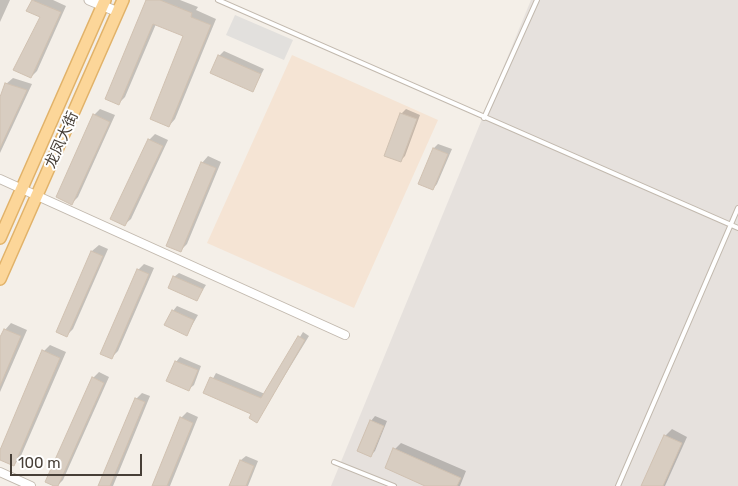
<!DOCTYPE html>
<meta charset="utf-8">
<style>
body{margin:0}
#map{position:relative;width:738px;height:486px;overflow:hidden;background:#f4efe8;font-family:Rubik,sans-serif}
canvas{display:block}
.scale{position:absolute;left:10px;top:454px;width:132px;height:22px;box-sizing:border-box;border:2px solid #473f37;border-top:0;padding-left:6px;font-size:15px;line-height:18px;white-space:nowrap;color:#473f37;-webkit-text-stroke:4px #fff;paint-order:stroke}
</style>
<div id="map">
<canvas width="738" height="486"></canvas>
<div class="scale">100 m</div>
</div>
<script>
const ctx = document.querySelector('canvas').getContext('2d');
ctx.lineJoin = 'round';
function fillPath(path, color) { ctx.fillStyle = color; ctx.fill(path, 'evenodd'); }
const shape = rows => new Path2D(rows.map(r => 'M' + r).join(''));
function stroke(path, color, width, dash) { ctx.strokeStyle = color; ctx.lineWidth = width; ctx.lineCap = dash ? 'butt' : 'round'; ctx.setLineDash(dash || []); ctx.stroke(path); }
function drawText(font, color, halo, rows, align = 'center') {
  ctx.font = font + ' Rubik,"Noto Sans SC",sans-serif'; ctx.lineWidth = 4; ctx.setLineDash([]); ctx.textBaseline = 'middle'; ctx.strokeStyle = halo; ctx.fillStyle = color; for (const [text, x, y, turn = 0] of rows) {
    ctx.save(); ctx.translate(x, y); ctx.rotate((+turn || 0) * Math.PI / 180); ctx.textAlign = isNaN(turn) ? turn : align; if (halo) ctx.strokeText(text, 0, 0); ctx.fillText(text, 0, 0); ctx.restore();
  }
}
const commercial = shape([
 [292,55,438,120,354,308,207,243]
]);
const industrial = shape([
 [531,0,738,0,738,486,331,486]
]);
const parking = shape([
 [235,15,293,40,284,60,226,35]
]);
const shadow = shape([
 [0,0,10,0,0,22],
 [34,0,53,0,66,6,37,71,31,77,41,16,27,10],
 [148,0,180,0,198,7,196,10,216,19,175,119,169,126,184,36,156,24,125,97,119,103],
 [224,51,264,69,253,90,219,56],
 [13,78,32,84,0,153,0,101,6,84],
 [100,109,115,115,78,197,72,203,94,115],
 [406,109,420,115,405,156,400,161,401,114],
 [155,134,168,140,131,219,124,225,149,140],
 [438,144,452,149,437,184,433,189,420,183,434,148],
 [208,156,221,162,187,244,181,250,202,163],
 [99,245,108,249,73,329,67,335,57,331,92,251],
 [144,264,154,268,118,351,112,357,138,270],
 [179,273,206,285,197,299,174,277],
 [177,306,198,315,187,334,173,311],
 [11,323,27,330,0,392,0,340,5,330],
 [303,332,309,336,257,421,253,414,205,393,216,373,265,394],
 [50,345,66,352,20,458,14,465,0,459,0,453,44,351],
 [180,357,201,366,194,385,189,389,176,362],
 [99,372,109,377,63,480,57,486,93,378],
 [142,393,150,396,113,486,99,486,136,399],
 [187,412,198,417,170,486,153,486,181,418],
 [375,416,387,421,375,451,371,455,371,421],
 [672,429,687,437,665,486,643,486,665,436],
 [401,443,466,471,460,486,428,486,395,449],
 [246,456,258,461,248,486,231,486,241,460]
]);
const building = shape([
 [32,0,61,12,31,78,13,70,40,17,26,11,32,0],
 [146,0,160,0,192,13,191,17,211,25,169,127,150,119,183,36,153,24,119,105,105,99,146,0],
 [218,55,261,74,253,92,210,73,218,55],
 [5,83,27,90,0,148,0,97,5,83],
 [400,113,417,119,401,162,384,156,400,113],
 [93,114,110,122,72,205,56,197,93,114],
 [148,139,163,146,125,226,110,219,148,139],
 [433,148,448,154,433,190,418,184,433,148],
 [201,162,216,168,181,252,166,246,201,162],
 [91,251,103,256,67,337,56,332,91,251],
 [137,269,149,274,112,359,100,354,137,269],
 [173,276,203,289,197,301,168,288,173,276],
 [172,310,194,320,187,336,164,325,172,310],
 [4,329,21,336,0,386,0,337,4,329],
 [298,336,305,340,257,423,249,418,251,414,203,393,210,377,261,398,298,336],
 [42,350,60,358,14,466,0,460,0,450,42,350],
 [175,361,198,370,189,391,166,381,175,361],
 [92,377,104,383,58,486,54,486,45,482,92,377],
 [135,398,145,402,110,486,98,486,135,398],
 [180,417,193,423,167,486,152,486,180,417],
 [370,420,384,426,371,457,357,451,370,420],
 [664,435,682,443,663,486,641,486,664,435],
 [393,448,461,478,457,486,425,486,385,468,393,448],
 [240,460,254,466,246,486,229,486,240,460]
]);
const service = shape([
 [218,0,738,228],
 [484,118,537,0],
 [334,462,394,486],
 [618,486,738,208]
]);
const minor = shape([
 [0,179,345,335],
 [0,472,31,486]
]);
const tertiary = shape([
 [89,0,118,12]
]);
const primary = shape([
 [0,238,105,0],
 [0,279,123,0]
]);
const streetNames = [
 ["龙凤大街",62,140,-66]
];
fillPath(commercial, '#f5e4d4');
fillPath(industrial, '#e6e1dd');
fillPath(parking, '#e2e0dd');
fillPath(shadow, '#0003');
fillPath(building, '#d8cdc1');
stroke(building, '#d0c1b1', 1);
stroke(service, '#c2b9ae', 6);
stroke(minor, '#c2b9ae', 10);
stroke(tertiary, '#c2b9ae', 11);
stroke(primary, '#e1b269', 14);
stroke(service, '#fff', 4);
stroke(minor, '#fff', 8);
stroke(tertiary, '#fff', 9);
stroke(primary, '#fcd699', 11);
drawText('15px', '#473f37', '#fff', streetNames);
</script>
